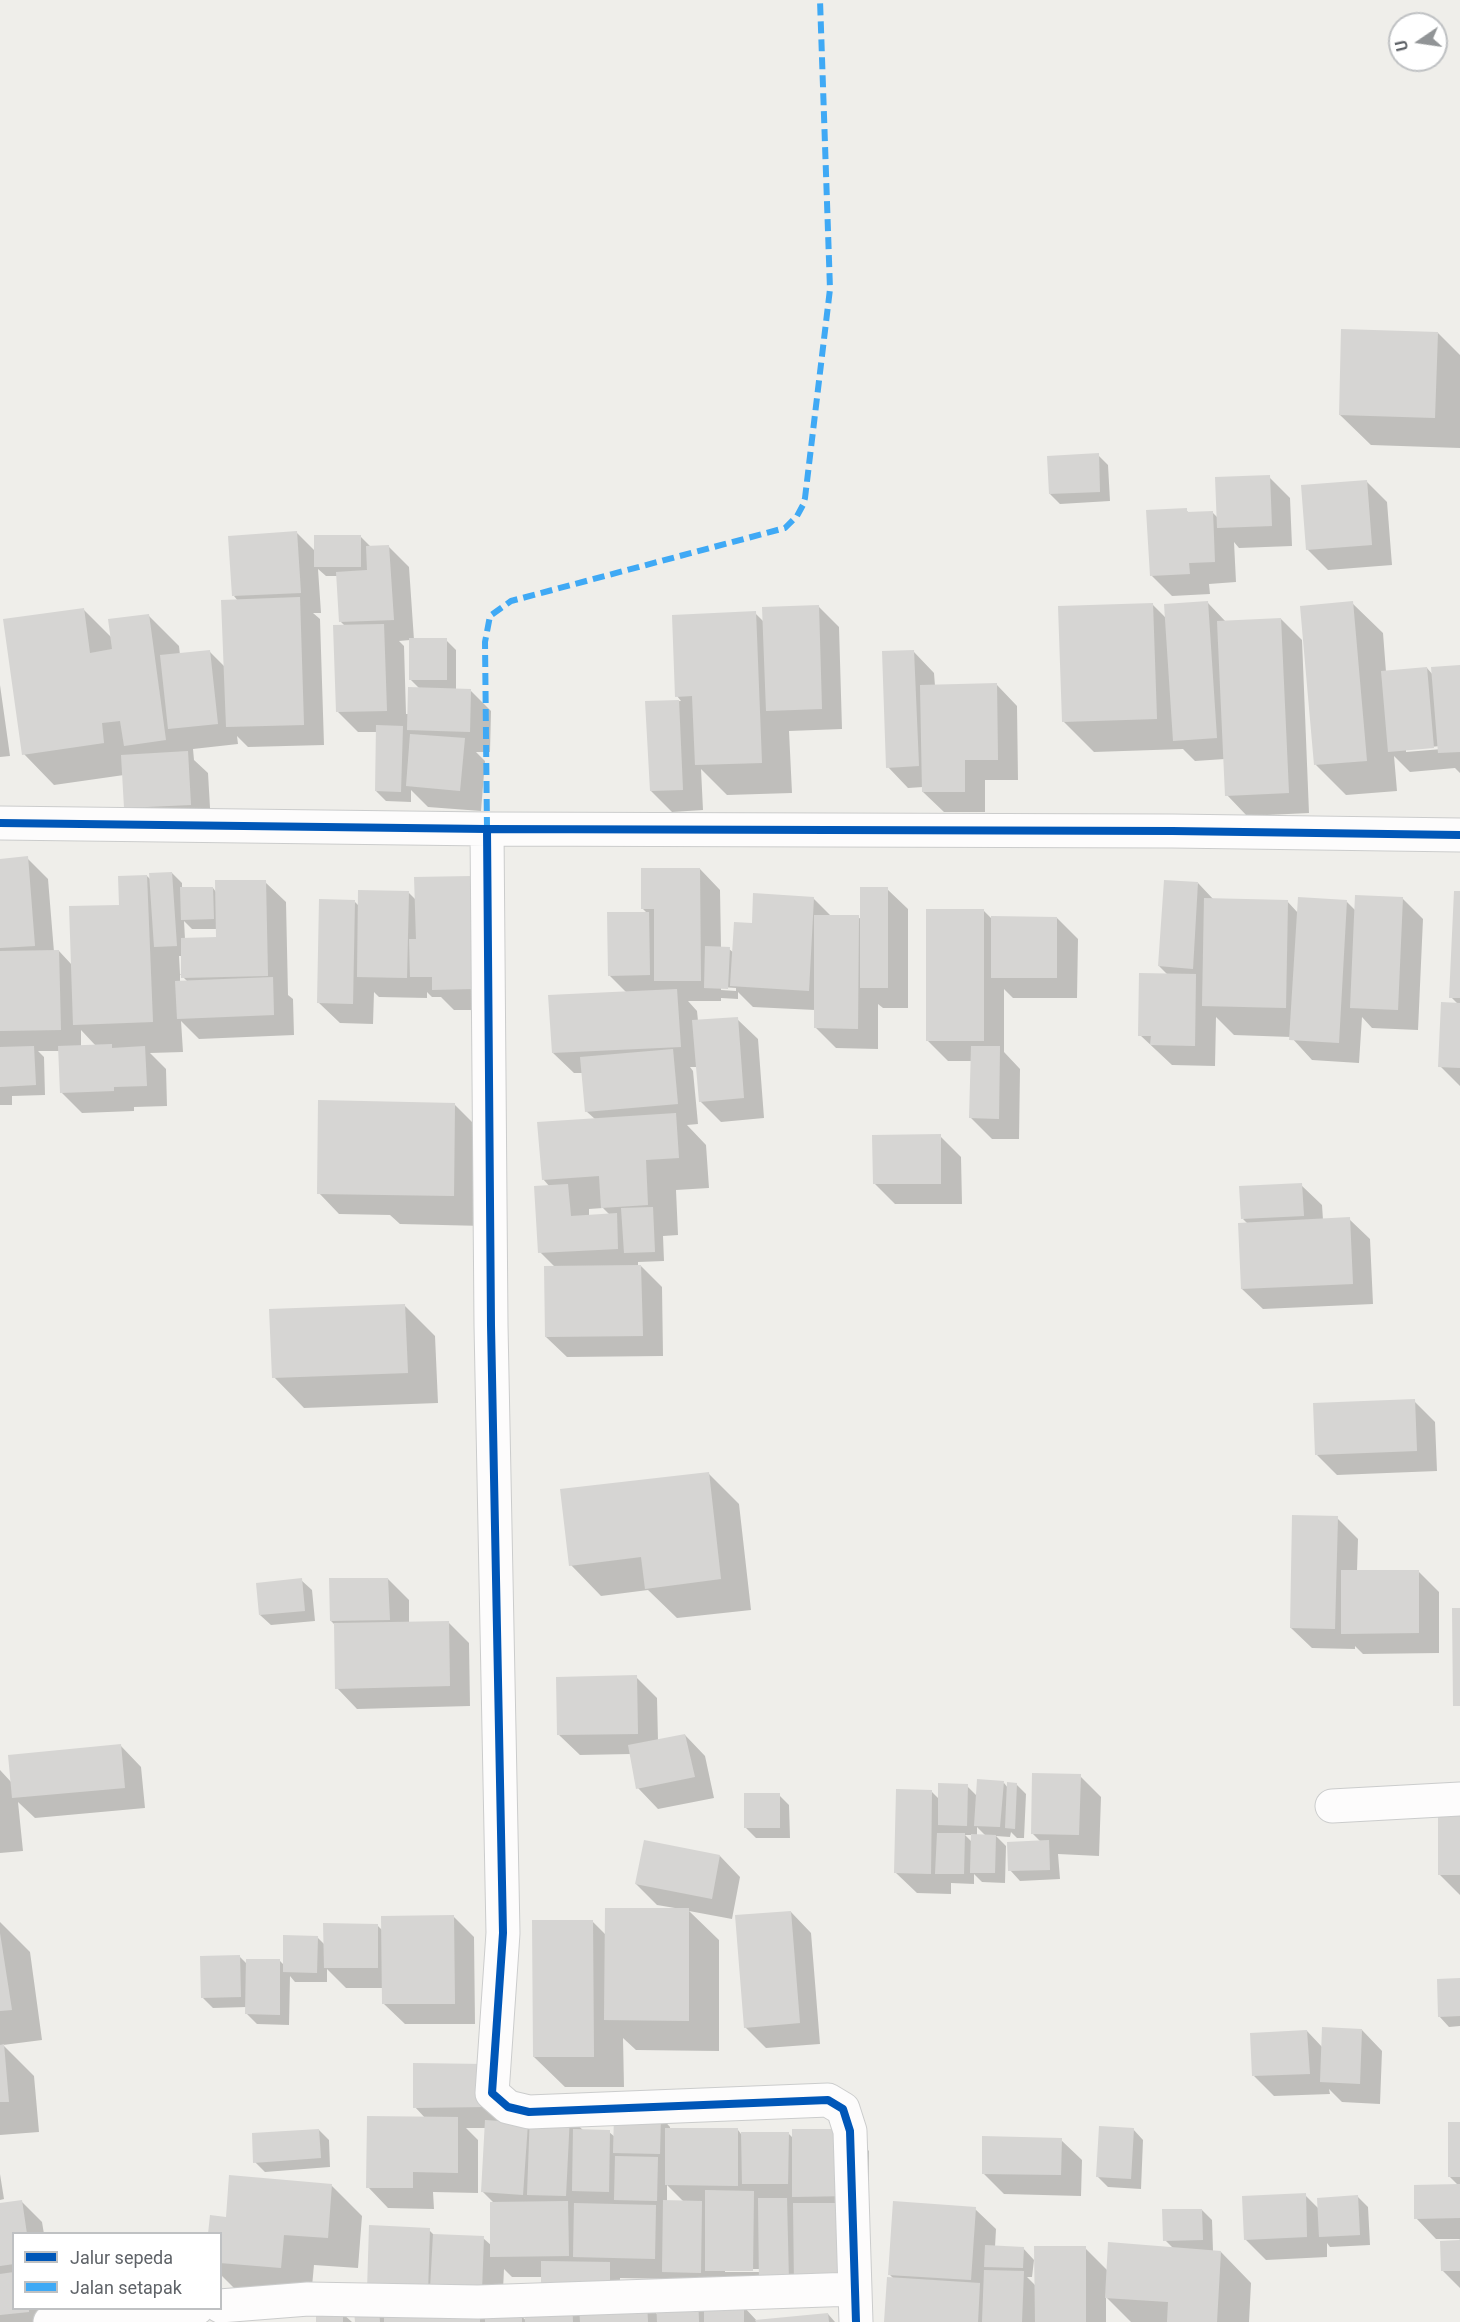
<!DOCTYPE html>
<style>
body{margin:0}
#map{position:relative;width:1460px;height:2322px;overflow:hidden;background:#efeeea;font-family:Roboto,sans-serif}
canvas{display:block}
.legend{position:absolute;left:12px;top:2232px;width:210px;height:78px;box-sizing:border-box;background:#fff;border:2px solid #bfc1c3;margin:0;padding:8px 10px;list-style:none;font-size:18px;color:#5f6368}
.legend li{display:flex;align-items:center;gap:12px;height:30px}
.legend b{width:30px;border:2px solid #bfc1c3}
.north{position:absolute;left:1388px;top:12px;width:60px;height:60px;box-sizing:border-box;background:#fff;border:2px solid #bfc1c3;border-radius:50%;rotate:257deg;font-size:16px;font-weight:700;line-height:24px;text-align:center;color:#5f6368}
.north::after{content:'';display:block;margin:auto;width:21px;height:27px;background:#919496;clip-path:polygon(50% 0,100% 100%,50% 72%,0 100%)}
</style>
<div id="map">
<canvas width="1460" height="2322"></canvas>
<ul class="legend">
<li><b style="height:8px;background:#0057b8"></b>Jalur sepeda</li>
<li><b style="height:8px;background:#3fa9f5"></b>Jalan setapak</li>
</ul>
<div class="north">U</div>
</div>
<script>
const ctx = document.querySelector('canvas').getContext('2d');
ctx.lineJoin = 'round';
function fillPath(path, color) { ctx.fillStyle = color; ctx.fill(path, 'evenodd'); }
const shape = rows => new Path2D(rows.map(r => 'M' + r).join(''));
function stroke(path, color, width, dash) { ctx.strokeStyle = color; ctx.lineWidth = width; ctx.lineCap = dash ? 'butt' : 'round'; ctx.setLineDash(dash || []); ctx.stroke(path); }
const shadow = shape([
 [1438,333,1460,355,1460,448,1371,445,1340,415],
 [1098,455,1108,465,1110,501,1060,504,1050,494],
 [1269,477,1290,498,1292,546,1239,548,1234,542,1236,582,1209,584,1210,594,1172,596,1151,575,1186,510,1190,514,1213,513,1218,518],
 [1367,482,1387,502,1392,565,1328,570,1307,549],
 [297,533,316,552,361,537,371,547,389,547,409,567,414,640,446,640,456,650,456,690,471,691,491,711,490,752,476,752,485,761,481,811,428,807,411,790,411,802,386,801,376,791,378,732,358,732,338,712,345,626,341,622,338,576,326,576,318,569,321,613,313,613,320,619,324,745,248,747,237,736,238,744,193,749,194,760,208,773,211,825,146,828,126,807,124,775,54,785,24,754,84,610,112,638,148,615,179,646,180,655,210,652,225,667,238,601,234,596],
 [410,640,410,679,420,689,409,714,406,714,404,646,399,641],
 [1208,603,1226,622,1281,619,1302,640,1309,813,1247,816,1227,795,1225,759,1195,761,1183,749,1094,752,1063,721,1153,605,1166,618],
 [1352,603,1383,633,1386,672,1427,668,1433,675,1460,666,1460,773,1455,768,1410,772,1394,756,1397,791,1346,795,1316,765],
 [1441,746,1442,749,1406,752,1406,749],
 [818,606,839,627,842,729,789,731,792,793,727,795,701,769,703,810,672,812,651,791,647,702,681,701,677,696,755,613,764,622],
 [914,652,934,673,935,686,997,685,1017,706,1018,780,985,780,985,812,944,812,923,792,923,787,908,788,888,767],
 [0,685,10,756,0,757],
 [27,858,48,879,54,952,59,951,72,965,147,876,151,880,172,873,182,883,182,889,213,888,216,892,265,882,286,902,288,995,293,999,294,1035,199,1039,181,1021,183,1052,150,1053,166,1069,167,1106,134,1107,134,1111,82,1113,62,1093,60,1051,38,1051,44,1057,45,1095,12,1096,12,1105,0,1105,0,860],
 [184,921,192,929,217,929,217,939,185,939],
 [179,956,182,956,183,974,180,974],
 [180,974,188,982,180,982],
 [81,1030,96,1046,81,1046],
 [700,869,720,890,721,948,729,949,734,953,753,925,813,898,832,917,858,917,862,920,887,889,908,909,908,1008,883,1008,878,1004,878,1049,836,1048,815,1027,815,1010,753,1007,738,992,738,999,721,998,721,1001,688,1001,697,1011,698,1021,737,1019,758,1039,764,1118,721,1122,700,1101,698,1067,690,1067,693,1071,698,1124,687,1125,706,1145,709,1188,676,1190,678,1235,663,1236,664,1261,638,1262,638,1266,641,1266,662,1287,663,1356,567,1357,546,1337,555,1267,540,1252,550,1187,543,1179,595,1119,586,1111,583,1073,574,1073,553,1053,627,993,609,975,647,913,643,909],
 [721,987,736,988,736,991,721,990],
 [603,1208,610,1215,589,1216,589,1209],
 [1198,883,1214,900,1287,901,1298,913,1347,902,1356,911,1402,898,1423,919,1418,1030,1372,1028,1362,1017,1359,1063,1312,1060,1291,1037,1234,1035,1216,1017,1215,1066,1172,1065,1140,1035,1168,975,1159,966],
 [408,892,416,900,493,1010,454,1010,441,997,432,997,427,992,427,998,379,997,374,992,373,1024,340,1023,319,1003,355,902,359,906],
 [1460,893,1460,1086,1440,1066,1458,1004,1451,997],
 [984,911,993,920,1057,918,1078,939,1077,998,1013,998,1004,989,1004,1052,1020,1069,1019,1139,992,1139,971,1118,972,1061,948,1061,927,1040],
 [454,1104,485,1135,484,1226,400,1224,390,1215,339,1214,319,1193],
 [940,1136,961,1157,962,1204,895,1204,874,1183],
 [1301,1185,1322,1205,1323,1220,1349,1219,1370,1239,1373,1304,1263,1309,1242,1289,1248,1224,1243,1219],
 [404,1305,435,1336,438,1403,304,1408,274,1377],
 [1414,1401,1435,1422,1437,1471,1337,1475,1317,1455],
 [709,1474,739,1504,751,1610,677,1618,648,1590,601,1596,571,1565],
 [1337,1518,1358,1539,1357,1571,1418,1571,1439,1592,1439,1653,1363,1654,1355,1646,1355,1649,1312,1648,1291,1628],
 [388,1579,409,1600,409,1623,448,1622,469,1643,470,1706,357,1709,337,1688,335,1625,331,1621],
 [301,1580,312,1590,315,1621,271,1625,260,1615],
 [636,1677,657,1698,658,1741,685,1735,705,1756,714,1798,658,1809,638,1788,631,1754,580,1755,559,1735],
 [121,1746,141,1767,145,1808,35,1818,18,1802,23,1851,0,1853,0,1770,12,1783],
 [1080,1776,1101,1797,1099,1856,1058,1854,1060,1879,1020,1881,1010,1870,1041,1842,1032,1833],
 [1004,1783,1008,1788,1016,1784,1026,1794,1024,1838,1017,1838,1011,1832,1010,1837,996,1836,1006,1846,1005,1883,982,1882,974,1874,974,1884,951,1883,951,1894,917,1893,896,1873,932,1792,939,1799,967,1786,977,1796],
 [977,1827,986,1836,977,1836],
 [965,1835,972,1835,972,1842],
 [779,1795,789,1805,790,1838,756,1838,746,1828],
 [1460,1812,1460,1895,1439,1874],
 [720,1856,740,1877,732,1919,689,1911,719,1940,719,2051,636,2050,623,2038,624,2087,565,2087,534,2057,592,1921,606,1935,675,1908,657,1905,636,1884],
 [791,1912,811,1933,820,2044,766,2048,745,2027],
 [453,1916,474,1937,475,2024,405,2024,384,2004,384,1988,346,1988,327,1969,327,1982,295,1982,290,1976,289,2025,257,2024,247,2014,247,2007,213,2008,203,1998,239,1956,247,1964,280,1961,285,1966,317,1937,325,1945,377,1925,383,1931],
 [0,1922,30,1952,42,2040,3,2045,34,2076,39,2132,0,2135],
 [1460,1979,1460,2026,1449,2027,1439,2016],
 [1362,2030,1382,2051,1380,2104,1342,2102,1329,2089,1330,2094,1274,2096,1254,2076,1307,2031,1323,2048],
 [486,2065,506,2123,569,2117,584,2131,609,2132,615,2137,660,2116,670,2127,670,2129,738,2130,741,2134,788,2133,793,2138,848,2130,869,2151,869,2217,859,2217,868,2304,671,2279,620,2278,620,2293,552,2293,542,2283,542,2277,512,2277,504,2269,502,2311,521,2316,527,2321,647,2304,658,2315,657,2300,744,2307,758,2322,828,2314,835,2322,356,2322,379,2312,386,2318,429,2230,435,2236,483,2238,492,2246,494,2203,482,2191,486,2128,466,2128,478,2140,478,2193,433,2192,434,2209,388,2208,368,2187,426,2119,415,2107],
 [667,2185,684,2202,667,2202],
 [725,2269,761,2269,761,2272,725,2272],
 [1460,2124,1460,2288,1443,2271,1460,2239,1436,2239,1416,2218,1459,2186,1449,2176],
 [1133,2129,1143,2140,1141,2189,1108,2187,1098,2177],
 [319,2130,329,2140,330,2167,265,2172,255,2162],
 [1061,2140,1082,2160,1081,2196,1004,2194,983,2173],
 [0,2174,4,2199,0,2200],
 [331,2185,362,2216,358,2268,314,2265,311,2297,238,2292,220,2274,220,2234,227,2218],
 [1305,2195,1319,2209,1358,2197,1368,2207,1370,2245,1330,2247,1327,2243,1327,2257,1266,2260,1245,2239],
 [21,2201,42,2222,44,2234,14,2234,14,2308,47,2308,48,2322,0,2322,0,2204],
 [975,2209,996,2229,995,2247,1023,2248,1034,2260,1032,2277,1027,2277,1036,2286,1085,2248,1108,2271,1173,2248,1165,2240,1202,2210,1212,2220,1213,2251,1221,2252,1251,2283,1249,2322,1131,2322,1106,2297,1106,2322,885,2322,894,2279,890,2275],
 [342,2313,352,2322,318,2322]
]);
const building = shape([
 [1341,329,1438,332,1435,418,1339,415],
 [1099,453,1100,492,1049,494,1047,456],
 [1270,475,1272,526,1217,528,1215,477],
 [1367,480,1372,545,1306,550,1301,485],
 [1187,508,1187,512,1213,511,1215,562,1189,563,1190,574,1150,576,1146,510],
 [297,531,301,593,232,596,228,536],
 [314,535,361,535,361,567,314,567],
 [389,545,394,620,339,622,336,572,367,570,366,546],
 [300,597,304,725,226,727,221,600],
 [1208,601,1217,738,1173,741,1164,604],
 [1353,601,1367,761,1314,765,1300,606],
 [1153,603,1157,719,1062,722,1058,606],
 [819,605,822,709,766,711,762,607],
 [84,608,90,653,112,649,108,619,149,614,166,740,124,746,120,721,102,723,104,743,22,755,3,619],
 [756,611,762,763,695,765,692,696,675,697,672,615],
 [1281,618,1289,793,1225,796,1217,621],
 [384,624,387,711,336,712,333,625],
 [409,638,447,638,447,680,409,680],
 [210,650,218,724,168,729,160,655],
 [914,650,919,766,886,768,882,651],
 [1460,665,1460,752,1438,753,1431,667],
 [1427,667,1434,748,1388,752,1381,671],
 [997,683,998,760,965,760,965,792,922,792,920,685],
 [408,687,471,689,470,732,407,730],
 [679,700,683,790,650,791,645,701],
 [376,725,403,726,401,792,375,791],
 [410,734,465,738,460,791,406,786],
 [188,751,191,805,124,808,121,755],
 [28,856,35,946,0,948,0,859],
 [641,868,700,868,701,981,654,981,654,909,641,909],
 [172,872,177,946,154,947,149,873],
 [147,875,153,1022,73,1025,69,906,119,905,118,876],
 [471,876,473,989,432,990,432,977,410,977,409,939,416,939,414,877],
 [215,880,266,880,268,976,181,978,181,938,216,937],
 [1164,880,1198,882,1193,969,1158,966],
 [180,887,213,887,214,919,181,920],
 [860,887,888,887,888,988,860,988],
 [358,890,409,891,407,978,357,977],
 [1454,891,1460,891,1460,998,1449,998],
 [753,893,814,897,809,991,730,986,734,922,752,923],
 [1355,895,1403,897,1398,1010,1350,1008],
 [1298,897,1347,900,1339,1043,1289,1040],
 [1204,898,1288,900,1286,1008,1202,1006],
 [319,899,355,900,353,1004,317,1003],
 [926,909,984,909,984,1041,926,1041],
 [607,912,649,912,650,975,608,976],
 [814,915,859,915,858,1029,814,1028],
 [991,916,1057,917,1057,978,991,978],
 [705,946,730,947,728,989,704,988],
 [59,950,61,1030,0,1031,0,951],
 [1139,973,1196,974,1195,1046,1150,1045,1151,1036,1138,1036],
 [273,977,274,1015,177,1019,175,981],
 [677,989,681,1047,552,1053,548,995],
 [1441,1002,1460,1003,1460,1068,1438,1067],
 [738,1017,744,1098,699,1102,692,1020],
 [112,1044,112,1048,145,1046,147,1086,114,1087,114,1091,60,1093,58,1046],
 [34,1046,36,1085,0,1087,0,1047],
 [971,1046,1000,1046,999,1119,969,1118],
 [673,1049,678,1104,585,1112,580,1057],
 [318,1100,455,1103,454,1196,317,1194],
 [676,1113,679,1158,646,1160,648,1205,601,1208,599,1176,542,1180,537,1122],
 [941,1134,941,1184,873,1184,872,1135],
 [1302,1183,1304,1216,1241,1219,1239,1186],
 [568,1184,571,1216,617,1213,618,1249,538,1253,534,1186],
 [653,1207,655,1252,624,1253,621,1208],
 [1350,1217,1353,1284,1241,1289,1238,1223],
 [641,1265,643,1336,545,1337,544,1266],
 [405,1304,408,1373,272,1378,269,1309],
 [1415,1399,1417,1451,1315,1455,1313,1403],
 [709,1472,721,1579,645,1589,641,1557,569,1566,560,1489],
 [1292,1515,1338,1516,1335,1629,1290,1628],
 [1341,1570,1419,1570,1419,1633,1341,1634],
 [302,1578,305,1611,259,1615,256,1583],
 [329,1578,388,1578,390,1620,330,1621],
 [1452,1608,1460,1608,1460,1706,1453,1706],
 [449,1621,450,1686,335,1689,334,1623],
 [637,1675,638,1734,557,1735,556,1677],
 [685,1734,695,1777,636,1789,628,1745],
 [121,1744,125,1788,12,1798,8,1755],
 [1032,1773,1081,1774,1079,1835,1031,1834],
 [977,1779,1004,1781,1000,1827,974,1826],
 [1007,1782,1017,1783,1015,1829,1005,1828],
 [938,1783,968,1784,967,1826,938,1825],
 [896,1789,932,1790,931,1874,894,1873],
 [744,1793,780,1793,780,1828,744,1828],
 [1438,1811,1460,1811,1460,1875,1438,1875],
 [937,1833,965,1833,964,1874,935,1874],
 [971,1834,996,1835,995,1873,970,1873],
 [644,1840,720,1855,712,1899,635,1884],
 [1049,1840,1050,1870,1008,1871,1007,1842],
 [605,1908,689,1908,689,2021,604,2020],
 [791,1911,800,2023,744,2028,735,1915],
 [454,1915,455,2004,382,2004,381,1916],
 [532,1920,593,1920,594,2057,533,2057],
 [323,1923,378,1924,378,1968,324,1968],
 [0,1933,12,2010,0,2011],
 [283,1935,318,1936,317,1973,283,1972],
 [240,1955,241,1997,201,1998,200,1956],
 [246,1959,280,1959,280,2015,245,2014],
 [1460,1978,1460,2016,1438,2017,1437,1979],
 [1322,2027,1362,2029,1360,2084,1320,2082],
 [1307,2030,1310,2074,1252,2076,1250,2033],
 [4,2044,9,2102,0,2102,0,2045],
 [413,2063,486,2064,486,2107,413,2108],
 [530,2113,570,2115,566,2196,527,2195],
 [614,2114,661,2115,660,2154,613,2153],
 [367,2116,458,2117,458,2173,413,2172,413,2188,366,2188],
 [485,2120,528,2123,523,2195,481,2192],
 [1448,2122,1460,2122,1460,2177,1448,2177],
 [1099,2126,1134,2128,1131,2179,1096,2177],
 [665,2128,738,2128,738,2186,665,2185],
 [319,2129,321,2158,253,2163,252,2133],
 [573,2129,610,2130,609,2192,572,2191],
 [792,2129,849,2129,849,2196,792,2197],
 [741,2132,789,2132,788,2184,742,2184],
 [982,2136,1062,2138,1061,2175,982,2174],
 [615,2156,658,2157,657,2201,614,2200],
 [229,2175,332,2184,328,2238,284,2235,281,2268,220,2263,220,2234,208,2234,210,2215,226,2217],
 [1460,2184,1460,2218,1414,2219,1414,2185],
 [705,2190,754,2191,753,2271,705,2271],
 [1306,2193,1307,2237,1244,2240,1242,2196],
 [1358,2195,1360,2235,1319,2237,1317,2198],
 [758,2198,787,2198,789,2283,759,2284],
 [22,2200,27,2234,14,2234,14,2264,0,2266,0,2203],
 [663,2200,702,2201,701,2273,662,2272],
 [568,2201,569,2256,490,2257,490,2202],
 [893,2201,976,2207,971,2280,888,2275],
 [574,2203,656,2205,655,2259,573,2257],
 [793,2203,847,2203,848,2284,794,2284],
 [1162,2209,1202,2209,1203,2240,1163,2241],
 [369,2225,430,2228,428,2293,367,2290],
 [433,2234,484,2236,482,2291,430,2289],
 [1460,2240,1460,2271,1441,2271,1440,2241],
 [1108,2242,1221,2251,1217,2322,1167,2322,1168,2302,1105,2298],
 [985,2245,1024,2247,1023,2268,984,2267],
 [1034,2246,1086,2246,1086,2322,1035,2322],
 [541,2261,610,2262,610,2284,541,2283],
 [984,2270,1024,2271,1022,2322,982,2322],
 [14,2272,14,2308,29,2308,29,2312,0,2315,0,2274],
 [887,2277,980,2283,978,2322,884,2322],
 [698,2296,699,2322,657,2322,656,2298],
 [572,2301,573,2322,525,2322,524,2303],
 [647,2302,648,2322,580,2322,579,2305],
 [704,2306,744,2306,744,2322,704,2322],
 [379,2310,380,2322,355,2322,354,2311],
 [384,2310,480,2311,480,2322,384,2322],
 [316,2311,343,2311,343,2322,316,2322],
 [828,2313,829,2322,756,2322,755,2320],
 [522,2314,522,2322,485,2322,485,2316]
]);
const minor = shape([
 [0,823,487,829,1172,831,1460,835],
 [487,829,491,1325,503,1933,492,2093,508,2107,529,2112,828,2100,843,2109,850,2131,856,2322],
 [1332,1806,1460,1799],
 [220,2306,308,2299,478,2302,855,2289],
 [50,2322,197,2308]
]);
const quiet = shape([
 [487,829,485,642,490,616,511,601,785,528,797,516,803,505,805,498,830,289,820,0]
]);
const cycleway = shape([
 [0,823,487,829,1172,831,1460,835],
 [487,829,491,1325,503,1933,492,2093,508,2107,529,2112,828,2100,843,2109,850,2131,856,2322]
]);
fillPath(shadow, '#0003');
fillPath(building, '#d6d5d3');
stroke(minor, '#cbcccc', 35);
stroke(minor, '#fdfcfc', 33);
stroke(quiet, '#3fa9f5', 6, [12, 6]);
stroke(cycleway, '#0057b8', 8);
</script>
